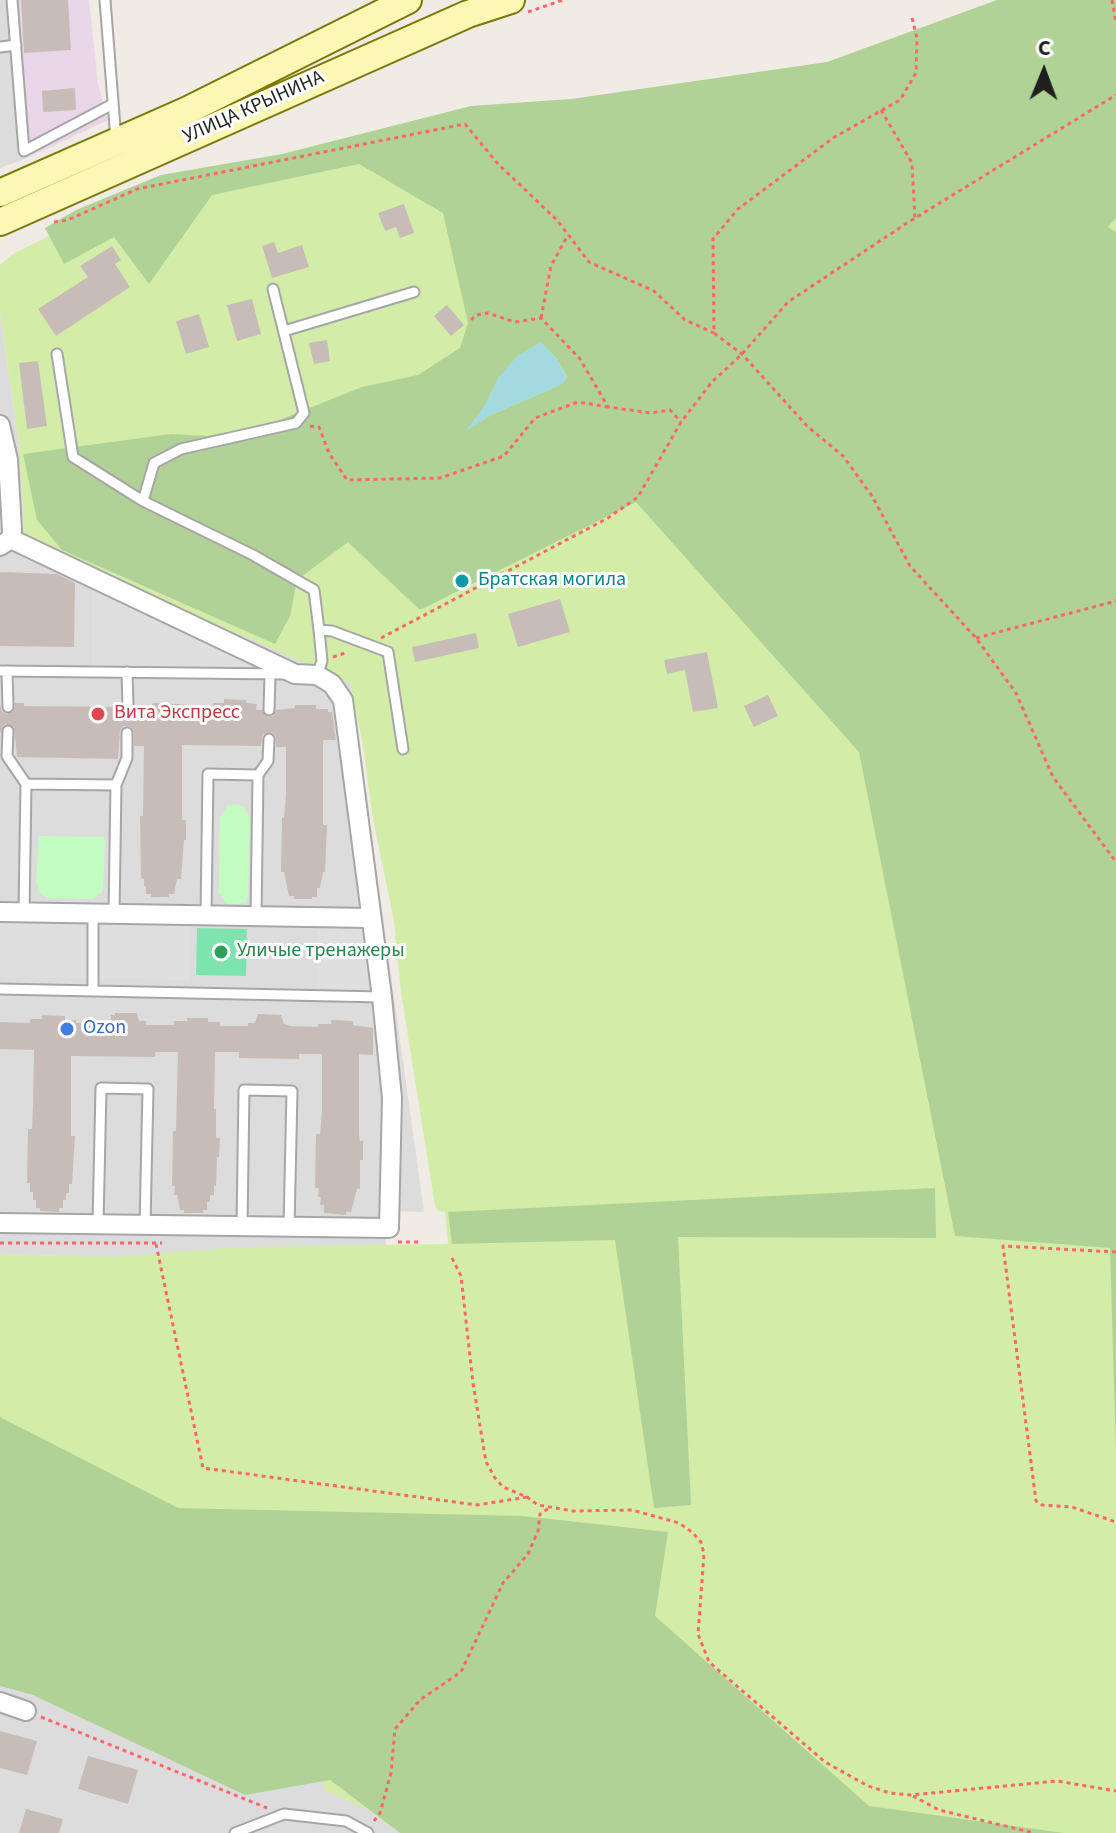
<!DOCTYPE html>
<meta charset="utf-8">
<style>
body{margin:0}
#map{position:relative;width:1116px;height:1833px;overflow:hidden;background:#f0ebe5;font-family:"Source Sans 3",sans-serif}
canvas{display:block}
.north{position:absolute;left:1004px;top:32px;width:80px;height:80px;-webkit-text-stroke:6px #fff;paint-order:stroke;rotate:1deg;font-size:22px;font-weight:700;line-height:32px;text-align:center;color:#1f1f1f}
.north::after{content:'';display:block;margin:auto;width:28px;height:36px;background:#1f1f1f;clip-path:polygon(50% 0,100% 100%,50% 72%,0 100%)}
</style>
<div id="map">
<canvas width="1116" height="1833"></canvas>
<div class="north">С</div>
</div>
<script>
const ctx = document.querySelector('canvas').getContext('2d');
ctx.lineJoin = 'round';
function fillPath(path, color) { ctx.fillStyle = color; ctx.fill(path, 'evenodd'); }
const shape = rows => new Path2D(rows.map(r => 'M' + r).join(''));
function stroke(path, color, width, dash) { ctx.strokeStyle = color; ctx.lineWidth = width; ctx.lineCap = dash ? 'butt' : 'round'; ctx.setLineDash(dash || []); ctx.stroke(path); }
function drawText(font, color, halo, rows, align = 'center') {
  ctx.font = font + ' "Source Sans 3",sans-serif'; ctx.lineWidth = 6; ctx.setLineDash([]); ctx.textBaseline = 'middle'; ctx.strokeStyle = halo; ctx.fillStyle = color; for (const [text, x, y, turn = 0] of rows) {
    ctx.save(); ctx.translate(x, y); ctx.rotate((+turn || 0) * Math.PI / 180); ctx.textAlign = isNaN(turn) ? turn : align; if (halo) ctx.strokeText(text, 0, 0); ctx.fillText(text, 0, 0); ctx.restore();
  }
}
const residential = shape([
 [0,0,17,0,27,158,0,168],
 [0,313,19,443,25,540,350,682,424,1212,386,1211,386,1266,0,1254],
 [0,1686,330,1779,400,1833,0,1833]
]);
const industrial = shape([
 [17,0,89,0,98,84,108,120,27,158]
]);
const grass = shape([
 [1116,0,1116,1833,420,1833,324,1790,324,1780,0,1599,0,1254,112,1257,241,1247,448,1244,445,1212,438,1211,435,1206,401,992,394,921,372,814,364,751,350,683,25,540,19,443,0,313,0,265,13,254,111,205,614,109]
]);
const forest = shape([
 [997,0,1116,0,1116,218,1108,227,1116,232,1116,1450,1110,1248,955,1236,859,752,636,502,420,610,348,542,297,580,290,616,275,644,62,550,37,520,23,454,171,434,207,436,267,425,362,387,418,375,460,348,468,323,443,213,359,164,212,195,149,284,114,237,64,264,45,228,76,210,161,175,282,154,471,106,571,99,827,62],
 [541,343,557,359,567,377,560,385,491,415,468,429,485,405,499,377],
 [935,1188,936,1238,678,1237,691,1505,654,1508,615,1240,452,1244,448,1212],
 [0,1417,178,1508,523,1516,668,1532,655,1616,869,1806,1064,1833,400,1833,330,1780,245,1795,33,1695,0,1686]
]);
const park = shape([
 [236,804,244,807,250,818,248,897,245,903,237,904,227,904,219,893,220,817,228,805],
 [39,836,105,837,103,891,93,899,47,898,41,894,36,881]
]);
const pitch = shape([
 [197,928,247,929,246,976,196,975]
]);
const parking = shape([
 [92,584,271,669,92,666],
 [0,918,191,921,190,980,0,977],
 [319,921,373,923,382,990,317,988]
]);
const water = shape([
 [541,342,557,359,567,378,560,385,491,415,466,431,485,405,499,377,517,356]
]);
const building = shape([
 [21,0,68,0,71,50,24,53],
 [75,88,76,110,43,112,42,91],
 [404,204,414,233,400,238,396,227,385,231,378,213],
 [274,242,278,253,302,245,309,267,272,278,262,246],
 [112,246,121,260,115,264,130,287,56,336,38,309,88,277,80,266],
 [252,299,261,334,237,341,227,305],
 [447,305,464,325,451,336,434,316],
 [199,314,209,347,186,354,176,321],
 [327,340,330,361,314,364,309,343],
 [38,361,47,426,27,429,19,363],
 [0,572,57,574,75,583,74,647,0,646],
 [560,599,570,632,518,647,508,614],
 [476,633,479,648,415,662,412,647],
 [707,652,718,708,693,712,685,670,667,674,664,660],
 [768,695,778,716,754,727,744,706],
 [224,699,246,700,246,703,257,704,256,710,262,710,268,717,273,716,276,710,295,708,295,705,316,705,316,709,328,709,328,712,332,712,336,740,323,740,323,825,327,825,325,872,323,872,320,888,317,888,317,897,312,897,312,899,294,899,294,896,289,896,284,872,281,872,282,818,284,818,286,795,286,747,276,747,276,736,272,732,263,734,261,746,182,745,182,820,186,820,186,840,184,840,181,879,177,879,174,894,169,894,169,897,151,897,151,894,146,894,146,886,144,886,144,879,141,878,140,816,143,816,144,746,134,746,134,732,131,727,124,726,120,730,118,759,17,757,14,727,5,724,0,733,0,705,2,712,7,714,14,711,15,703,24,703,24,706,113,707,113,704,120,704,122,711,129,713,134,710,135,705,152,705,153,703,178,704,187,705,187,709,213,709,213,703,224,703],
 [115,1013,137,1013,139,1021,146,1021,146,1025,174,1025,174,1021,187,1021,187,1018,208,1018,208,1022,220,1022,220,1026,248,1026,248,1023,255,1023,258,1014,281,1015,284,1024,291,1026,318,1027,318,1024,331,1024,331,1020,353,1021,353,1025,373,1028,373,1055,359,1054,359,1134,360,1141,363,1141,363,1160,360,1160,360,1189,357,1189,351,1212,346,1212,346,1215,324,1213,324,1205,320,1205,321,1197,318,1197,319,1188,315,1188,316,1134,320,1134,322,1111,322,1054,299,1054,299,1059,239,1058,239,1052,215,1052,214,1109,216,1109,216,1138,220,1138,219,1157,217,1157,216,1186,214,1186,214,1195,210,1195,210,1202,207,1202,207,1210,203,1210,203,1213,184,1213,184,1210,180,1210,177,1195,174,1195,175,1186,172,1186,173,1131,176,1131,178,1052,155,1052,155,1057,71,1056,71,1136,75,1136,72,1184,69,1184,69,1193,66,1193,66,1200,63,1200,63,1208,59,1208,59,1212,40,1211,40,1208,36,1208,36,1200,33,1200,33,1192,30,1192,30,1183,27,1183,28,1129,32,1129,33,1106,34,1050,0,1049,0,1022,30,1023,30,1019,42,1019,42,1015,65,1016,65,1020,76,1020,76,1023,103,1023,103,1021,111,1021,111,1015,115,1015],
 [0,1731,37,1741,27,1775,0,1768],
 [88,1756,138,1770,128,1804,78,1789],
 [26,1809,63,1819,59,1833,19,1833]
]);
const path = shape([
 [1112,0,1116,22],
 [528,12,563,0],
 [912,18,917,38,916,73,900,100,833,138,738,209,713,239,714,333,742,354,807,426,843,456,872,496,910,566,976,638,1016,693,1053,777,1116,862],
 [881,110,912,163,915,218],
 [54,222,68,220,137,189,465,124,498,164,557,220,589,262,654,291,685,320,714,333],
 [541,318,551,266,568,235],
 [471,320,476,315,488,313,515,322,541,318,580,359,608,407,651,413,670,410,681,422],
 [310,426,319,427,329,453,347,480,440,478,504,456,535,418,578,402,608,407],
 [381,638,608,518,638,497,681,422,712,382,742,354,788,302,907,223,1116,95],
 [976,638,1116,601],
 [333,657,348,652],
 [398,1242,418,1242],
 [0,1243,162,1243],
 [156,1244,203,1468,477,1505,527,1497],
 [1116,1252,1003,1246,1036,1501,1042,1505,1072,1507,1116,1522],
 [452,1258,461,1276,473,1383,486,1462,495,1478,503,1487,527,1497,538,1505,573,1511,632,1510,679,1523,692,1532,701,1542,704,1554,698,1634,709,1662,825,1762,868,1786,890,1793,911,1795,1057,1781,1116,1791],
 [41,1717,267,1808],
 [913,1796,939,1810,1034,1833],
 [374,1821,380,1813,391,1773,395,1729,420,1700,461,1672,503,1583,528,1554,538,1531,540,1514,549,1508]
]);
const service = shape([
 [12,0,24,151,111,105],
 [105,0,116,140],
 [0,47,16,45],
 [284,331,414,292],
 [57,354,73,457,143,501,253,555,314,590,319,630],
 [143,501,154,463,181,449,296,423,304,413,273,289],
 [0,671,285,674],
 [7,671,8,707],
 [127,672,128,706],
 [317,675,322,661,319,630,332,631,388,652,403,749],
 [269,710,270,674],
 [8,731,7,756,26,784],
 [258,775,268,761,269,739],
 [116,785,127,758,127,733],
 [24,912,26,784,116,785,114,914],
 [206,915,208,774,258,775,256,916],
 [0,989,382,997],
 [93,991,93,913],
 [98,1224,101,1088,148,1089,145,1225],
 [242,1226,244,1090,292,1091,289,1227],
 [235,1833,284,1814,346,1821,368,1833]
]);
const minor = shape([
 [0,425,8,460,12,530,11,539,0,546],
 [0,912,370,918],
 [0,1223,389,1228,392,1098,382,997,343,700,332,684,317,675,295,674,11,539],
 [0,1702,26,1711]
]);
const secondary = shape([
 [0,193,188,110,408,0],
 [0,222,468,14,511,0]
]);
const markers = [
 [462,581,8,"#0f9aa8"],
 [98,714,8,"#e0444e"],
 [221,952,8,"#2e9e5b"],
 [67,1029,8,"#3f7fe0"]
];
const streetNames = [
 ["УЛИЦА КРЫНИНА",254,108,-24]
];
const cultureNames = [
 ["Братская могила",478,581]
];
const healthNames = [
 ["Вита Экспресс",114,714]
];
const leisureNames = [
 ["Уличые тренажеры",237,952]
];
const shopNames = [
 ["Ozon",83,1029]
];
fillPath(residential, '#dddcdc');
fillPath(industrial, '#ead6e9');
fillPath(grass, '#d3eda8');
fillPath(forest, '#b0d297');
fillPath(park, '#c3fcc0');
fillPath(pitch, '#7ee4af');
fillPath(parking, '#dfdfdf');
fillPath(water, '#a3dae0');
fillPath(building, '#c8bcb8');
stroke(service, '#a6a6a6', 13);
stroke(minor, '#a6a6a6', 22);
stroke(secondary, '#7c7900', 30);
stroke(path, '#ff676b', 3, [4, 4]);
stroke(service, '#fff', 9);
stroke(minor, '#fff', 18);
stroke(secondary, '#fdf7b6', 26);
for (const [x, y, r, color] of markers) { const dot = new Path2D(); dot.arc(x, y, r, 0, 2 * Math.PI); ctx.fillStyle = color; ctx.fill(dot); stroke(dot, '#fff', 3); }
drawText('20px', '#1f1f1f', '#fff', streetNames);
drawText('20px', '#0d838f', '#fff', cultureNames, 'left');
drawText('20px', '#be3a42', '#fff', healthNames, 'left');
drawText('20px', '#27864d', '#fff', leisureNames, 'left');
drawText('20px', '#366cbe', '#fff', shopNames, 'left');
</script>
